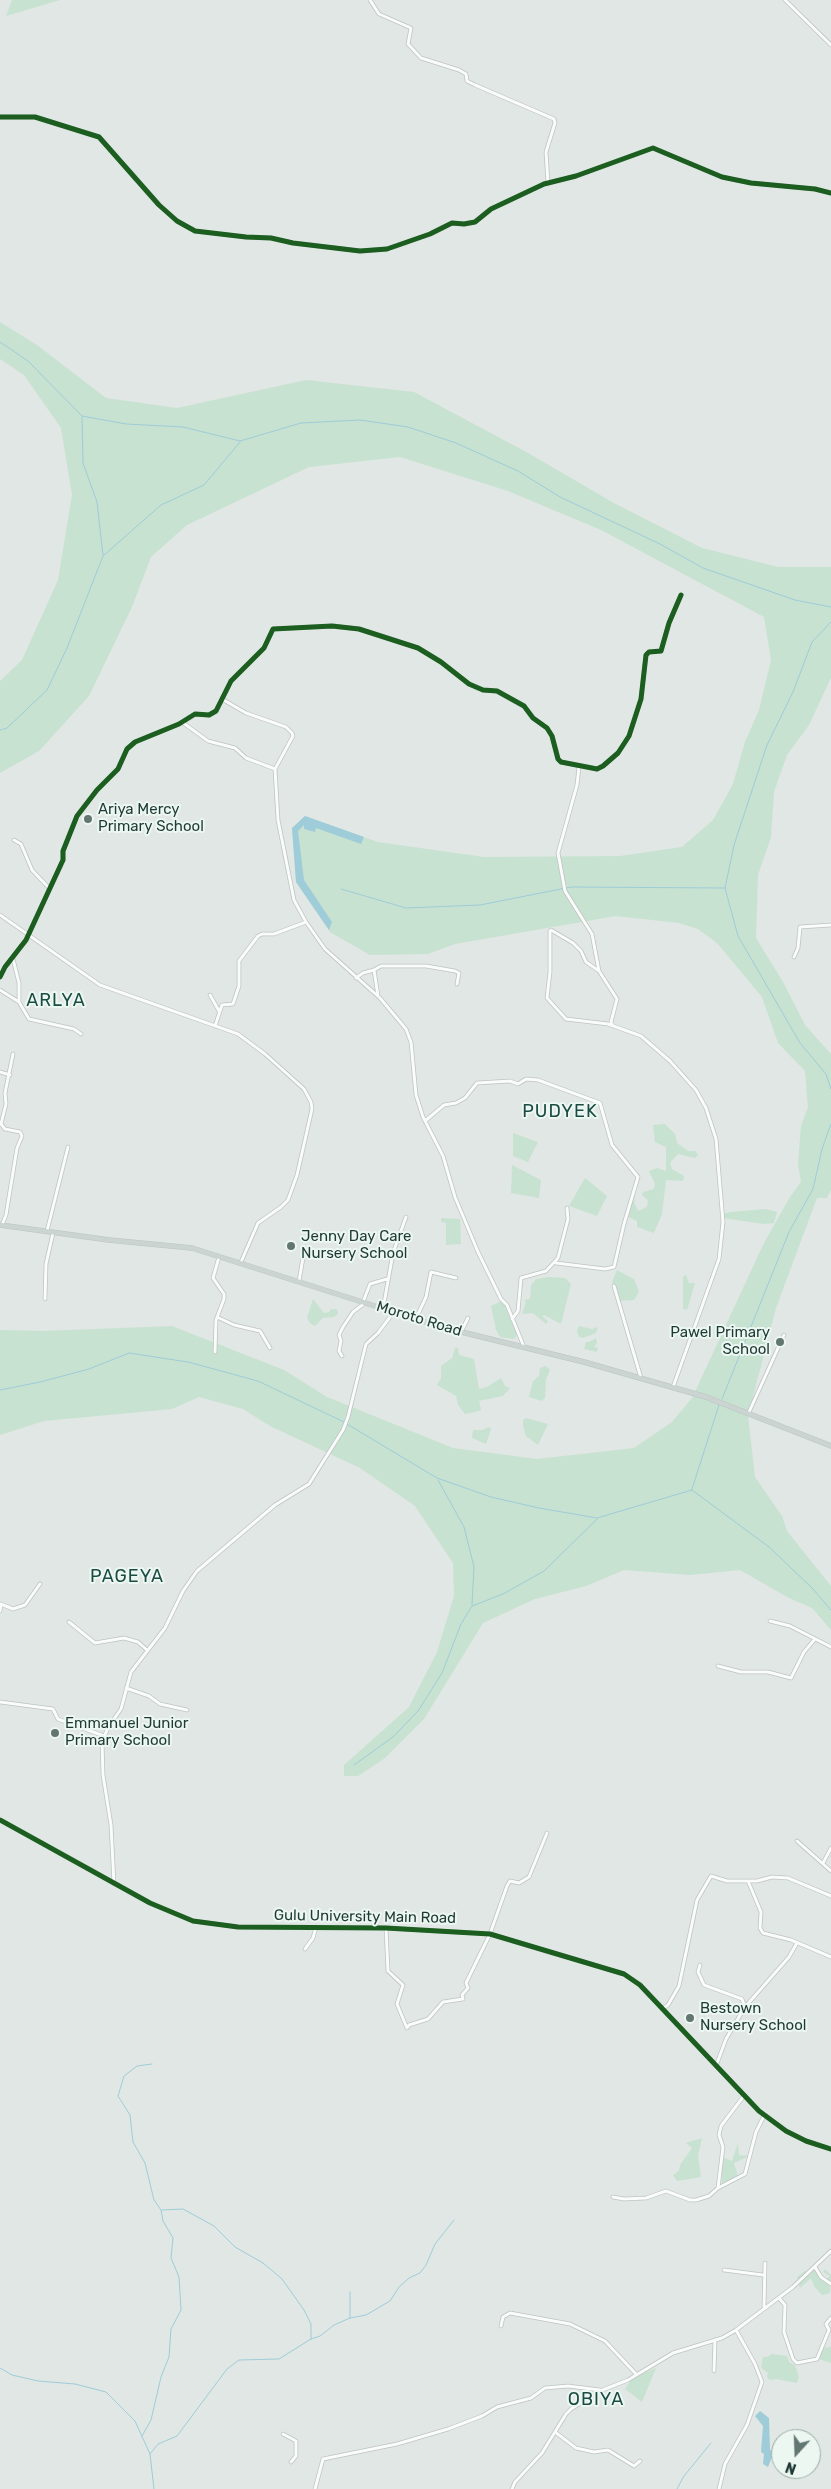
<!DOCTYPE html>
<style>
body{margin:0}
#map{position:relative;width:831px;height:2489px;overflow:hidden;background:#e0e7e4;font-family:Rubik,sans-serif}
canvas{display:block}
.north{position:absolute;left:771px;top:2429px;width:50px;height:50px;box-sizing:border-box;background:#edf7f2;border:1px solid #9aaba6;border-radius:50%;rotate:200deg;font-size:14px;font-weight:700;line-height:20px;text-align:center;color:#1e3a34}
.north::after{content:'';display:block;margin:auto;width:18px;height:22px;background:#627772;clip-path:polygon(50% 0,100% 100%,50% 72%,0 100%)}
</style>
<div id="map">
<canvas width="831" height="2489"></canvas>
<div class="north">N</div>
</div>
<script>
const ctx = document.querySelector('canvas').getContext('2d');
ctx.lineJoin = 'round';
function fillPath(path, color) { ctx.fillStyle = color; ctx.fill(path, 'evenodd'); }
const shape = rows => new Path2D(rows.map(r => 'M' + r).join(''));
function stroke(path, color, width, dash) { ctx.strokeStyle = color; ctx.lineWidth = width; ctx.lineCap = dash ? 'butt' : 'round'; ctx.setLineDash(dash || []); ctx.stroke(path); }
function drawText(font, color, halo, rows, align = 'center') {
  ctx.font = font + ' Rubik,sans-serif'; ctx.lineWidth = 4; ctx.setLineDash([]); ctx.textBaseline = 'middle'; ctx.strokeStyle = halo; ctx.fillStyle = color; for (const [text, x, y, turn = 0] of rows) {
    ctx.save(); ctx.translate(x, y); ctx.rotate((+turn || 0) * Math.PI / 180); ctx.textAlign = isNaN(turn) ? turn : align; if (halo) ctx.strokeText(text, 0, 0); ctx.fillText(text, 0, 0); ctx.restore();
  }
}
const green = shape([
 [12,0,60,0,6,16],
 [0,322,37,345,106,398,177,408,306,380,414,392,530,454,612,502,702,548,778,567,831,567,831,678,809,725,787,755,774,792,771,837,758,875,756,938,783,982,805,1025,831,1054,831,1190,827,1198,817,1198,776,1308,748,1416,755,1477,782,1516,787,1531,831,1586,831,1630,812,1608,789,1598,740,1570,690,1575,624,1570,586,1586,535,1599,483,1623,424,1719,385,1758,358,1776,344,1776,344,1765,409,1707,437,1652,454,1596,453,1563,415,1506,360,1468,270,1426,243,1409,199,1397,172,1409,44,1421,0,1435,0,1330,43,1331,172,1326,284,1370,327,1397,453,1448,537,1459,634,1448,672,1422,692,1398,764,1243,790,1197,801,1182,798,1164,801,1126,808,1107,805,1071,778,1043,762,997,717,943,698,929,679,923,616,916,455,944,428,954,370,955,330,932,296,882,292,828,305,816,378,842,484,857,620,856,682,847,713,820,733,784,745,742,759,710,771,660,764,617,601,530,508,491,400,457,309,467,187,525,151,557,132,607,89,696,39,751,0,773,0,681,22,660,58,580,72,495,61,428,24,375,0,359],
 [665,1124,675,1134,677,1143,688,1151,695,1151,698,1155,695,1158,678,1154,670,1163,672,1169,684,1176,683,1181,666,1180,662,1214,654,1233,637,1227,637,1221,625,1215,635,1193,634,1202,638,1211,647,1207,648,1200,642,1195,643,1192,654,1189,655,1184,649,1171,657,1168,666,1171,666,1147,655,1142,653,1125],
 [513,1133,538,1142,528,1162,513,1156],
 [512,1165,541,1180,539,1198,511,1193],
 [585,1178,607,1196,597,1216,569,1206],
 [766,1209,777,1212,774,1223,764,1224,723,1218,723,1214,730,1212],
 [441,1218,460,1219,461,1244,446,1245,446,1223,441,1222],
 [617,1270,634,1279,639,1292,634,1300,619,1301,612,1282],
 [686,1275,689,1283,695,1283,687,1310,683,1309,683,1277],
 [549,1277,565,1278,571,1284,561,1324,544,1315,542,1316,548,1321,546,1324,533,1313,522,1314,526,1302,524,1300,530,1299,531,1285,536,1279],
 [313,1299,324,1313,329,1312,331,1309,337,1309,338,1314,334,1317,323,1318,315,1326,310,1323,307,1318],
 [501,1301,505,1306,516,1333,516,1337,513,1339,500,1337,496,1330,491,1306],
 [579,1326,592,1329,598,1327,596,1333,583,1338,579,1337,577,1330],
 [596,1338,597,1343,594,1347,598,1348,597,1352,584,1349,586,1342,589,1342],
 [455,1348,458,1348,459,1355,474,1359,479,1389,487,1387,501,1378,505,1386,510,1388,503,1396,479,1401,481,1410,479,1411,465,1414,458,1405,456,1396,437,1385,441,1378,441,1366,452,1358],
 [546,1366,550,1370,546,1379,545,1398,542,1401,529,1397,533,1381,539,1376,540,1368],
 [526,1418,548,1424,538,1445,526,1436,523,1426,523,1420],
 [489,1427,491,1429,486,1444,472,1438,473,1430,482,1430],
 [702,2138,698,2156,701,2177,677,2181,673,2175,679,2171,680,2165,692,2148,686,2143],
 [738,2143,739,2155,749,2156,734,2163,738,2177,722,2185,722,2162,724,2158,732,2161],
 [819,2269,817,2275,824,2281,830,2276,823,2272,825,2269,831,2275,830,2293,822,2295,814,2286,811,2278,800,2288,797,2277,805,2271],
 [831,2347,831,2363,819,2359,822,2348],
 [771,2354,787,2356,789,2362,795,2365,799,2377,797,2383,776,2379,770,2380,767,2377,768,2373,761,2368,763,2357,768,2357],
 [656,2368,642,2402,625,2389,633,2377]
]);
const water = shape([
 [305,816,364,837,361,844,316,828,315,832,304,829,304,825,298,831,304,880,332,922,329,930,296,882,292,828],
 [760,2411,769,2418,770,2450,774,2452,768,2467,763,2464,764,2454,761,2452,763,2426,755,2416]
]);
const stream = shape([
 [0,342,28,361,82,416,126,424,183,427,240,441,301,423,360,420,408,427,456,443,518,471,560,497,660,544,703,568,795,600,831,607],
 [82,417,83,463,97,502,103,555],
 [831,622,812,642,793,692,767,745,734,845,725,888,738,936,800,1043,826,1074,831,1089],
 [0,730,7,728,47,690,67,648,103,556,161,505,204,485,240,442],
 [341,889,406,908,480,905,571,887,725,888],
 [0,1390,40,1382,89,1369,129,1353,188,1362,258,1381,344,1422],
 [722,1399,789,1232,813,1189,822,1149,831,1124],
 [347,1424,437,1478,491,1497,539,1508,597,1518,692,1490],
 [438,1480,464,1527,474,1567,472,1605],
 [692,1489,719,1405],
 [692,1490,769,1547,812,1588,831,1610],
 [354,1765,393,1737,418,1711,442,1673,461,1624,472,1606,503,1594,544,1571,597,1519],
 [162,2210,183,2209,214,2226,235,2247,263,2263,282,2279,304,2310,311,2324,311,2339],
 [350,2292,350,2318],
 [0,2368,12,2375,38,2381,75,2384,106,2392,135,2421,150,2454,154,2489],
 [142,2436,151,2420,161,2377,169,2357,171,2329,181,2310,179,2277,171,2258,173,2238,163,2221,161,2210,154,2200,145,2163,133,2142,130,2115,118,2096,124,2076,137,2066,152,2064],
 [150,2454,158,2444,177,2436,227,2369,239,2360,279,2359,311,2339,320,2336,334,2325,350,2318,366,2315,390,2301,399,2287,409,2278,420,2273,426,2265,435,2244,454,2220],
 [677,2489,684,2476,711,2443]
]);
const minor = shape([
 [370,0,379,14,411,28,408,44,421,58,459,70,466,74,467,81,475,85,554,119,555,123,546,152,548,183],
 [785,0,831,45],
 [0,117,35,117,99,137,159,205,177,221,195,231,246,237,271,238,293,243,360,251,387,249,430,234,452,223,464,224,475,222,491,209,544,184,576,176,653,148,722,177,751,183,815,189,831,193],
 [222,699,246,713,286,727,292,733,293,736,275,769,278,820,294,900,306,922,325,949,380,998,406,1029,411,1042,416,1095,423,1117,443,1156,455,1197,478,1252,501,1299,507,1305,524,1347],
 [182,722,208,741,235,748,246,758,275,769],
 [579,767,577,785,558,853,565,891,592,934,599,971,617,999,611,1022,613,1026],
 [14,840,21,844,32,870,49,888],
 [0,915,100,985,238,1034,265,1054,304,1089,311,1102,312,1109,297,1175,288,1200,281,1207,258,1223,241,1262],
 [794,957,798,948,800,927,831,925],
 [13,959,19,983,19,1002],
 [599,971,586,962,581,951,573,943,551,930,550,931,550,972,547,998,566,1019,608,1024,641,1036,670,1061,696,1090,706,1108,716,1139,723,1222,719,1259,673,1387],
 [0,977,5,967,26,940,63,860,63,851,77,816,97,790,118,769,127,749,135,742,179,724,195,714,209,715,216,711,231,681,264,648,273,629,332,626,359,629,418,648,441,662,469,684,483,690,497,691,524,706,533,718,547,728,552,736,558,759,561,762,597,769,603,766,618,753,629,736,641,699,646,655,649,652,661,651,669,623,681,595],
 [356,978,363,973,374,970],
 [0,990,19,1002,29,1019,74,1029,81,1034],
 [210,995,219,1011],
 [378,996,374,970,381,966,426,966,455,971,459,973,457,984],
 [215,1026,222,1005,233,1004,239,986,239,961,258,936,262,934,274,934,306,922],
 [0,1072,10,1075],
 [425,1121,444,1105,456,1103,465,1098,477,1083,510,1081,518,1084,526,1079,538,1080,600,1103,612,1145,638,1177,624,1224,614,1267,605,1269,556,1263],
 [2,1225,6,1215,17,1148,22,1136,20,1132,5,1129,1,1124,6,1104,5,1093,13,1054],
 [47,1231,68,1147],
 [299,1281,304,1252],
 [614,1286,641,1378],
 [45,1299,46,1264,53,1233],
 [363,1302,370,1284,387,1279],
 [383,1309,393,1253,406,1217],
 [217,1317,234,1325,260,1331,270,1348],
 [414,1319,419,1312,426,1297,431,1272,456,1278],
 [512,1319,518,1311,521,1278,546,1271,558,1258,568,1219,567,1208],
 [461,1332,468,1318],
 [215,1352,216,1320,224,1299,224,1294,213,1278,219,1257],
 [342,1356,339,1351,341,1341,339,1335,343,1327,353,1312,365,1303],
 [749,1412,784,1335],
 [0,1611,1,1604,13,1609,25,1605,40,1584],
 [770,1621,790,1626,831,1647],
 [69,1622,95,1643,124,1638,138,1642,147,1650],
 [718,1666,741,1672,768,1672,791,1678,804,1652,815,1639],
 [126,1688,149,1696,160,1704,187,1710],
 [0,1702,53,1709,58,1719,104,1736],
 [0,1820,150,1903,193,1921,238,1927,386,1928,490,1934,624,1974,640,1985,759,2111,786,2131,806,2141,831,2149],
 [797,1841,831,1871],
 [823,1863,831,1848],
 [748,1881,761,1912,760,1928,763,1933,791,1940,831,1957],
 [114,1884,111,1825,103,1775,102,1741,109,1726,121,1709,131,1672,165,1628,183,1591,197,1571,275,1505,309,1484,343,1430,348,1417,366,1344,378,1333,393,1313],
 [386,1928,388,1971,403,1985,397,2004,407,2028,409,2025,428,2019,443,2002,463,1999,462,1995,468,1988,466,1983,490,1934,507,1886,510,1881,519,1883,529,1877,547,1833],
 [305,1949,313,1938,316,1927],
 [700,1965,698,1972,704,1985,742,1999,745,2007],
 [662,2009,668,2005,679,1986,697,1900,711,1876,727,1881,757,1881,772,1877,788,1878,831,1896],
 [716,2066,726,2039,745,2007,789,1957,797,1943],
 [718,2188,745,2174,756,2132,764,2116],
 [613,2197,624,2199,646,2198,666,2191,690,2200,696,2200,709,2196,718,2188,723,2147,719,2135,721,2126,743,2097],
 [815,2267,821,2277,831,2284],
 [724,2270,763,2275],
 [779,2298,785,2305,784,2332,793,2359,797,2363,817,2359,829,2330,826,2324,831,2318],
 [764,2307,765,2263],
 [501,2326,503,2317,510,2313,570,2324,605,2341,636,2374],
 [714,2371,715,2340],
 [555,2432,576,2448,594,2452,608,2450,634,2466,640,2461],
 [283,2434,296,2441,296,2456,291,2462],
 [315,2489,323,2459,397,2444,448,2429,482,2416,497,2407,531,2398,545,2388,568,2386,600,2390],
 [512,2489,515,2482,542,2453,566,2414,571,2409,600,2391,628,2380,673,2353,722,2338,736,2330,793,2287,831,2251],
 [719,2489,725,2464,747,2425,762,2382,755,2364,736,2330]
]);
const major = shape([
 [0,1225,109,1240,192,1248,441,1327,584,1362,706,1397,831,1446]
]);
const cycleway = shape([
 [0,117,35,117,99,137,159,205,177,221,195,231,246,237,271,238,293,243,360,251,387,249,430,234,452,223,464,224,475,222,491,209,544,184,576,176,653,148,722,177,751,183,815,189,831,193],
 [0,977,5,967,26,940,63,860,63,851,77,816,97,790,118,769,127,749,135,742,179,724,195,714,209,715,216,711,231,681,264,648,273,629,332,626,359,629,418,648,441,662,469,684,483,690,497,691,524,706,533,718,547,728,552,736,558,759,561,762,597,769,603,766,618,753,629,736,641,699,646,655,649,652,661,651,669,623,681,595],
 [0,1820,150,1903,193,1921,238,1927,386,1928,490,1934,624,1974,640,1985,759,2111,786,2131,806,2141,831,2149]
]);
const markers = [
 [88,819,5,"#627772"],
 [291,1246,5,"#627772"],
 [780,1342,5,"#627772"],
 [55,1733,5,"#627772"],
 [690,2018,5,"#627772"]
];
const poiNames = [
 ["Ariya Mercy",98,810],
 ["Primary School",98,827],
 ["Jenny Day Care",301,1237],
 ["Nursery School",301,1254],
 ["Pawel Primary",770,1333,"right"],
 ["School",770,1350,"right"],
 ["Emmanuel Junior",65,1724],
 ["Primary School",65,1741],
 ["Bestown",700,2009],
 ["Nursery School",700,2026]
];
const streetNames = [
 ["Moroto Road",419,1319,17],
 ["Gulu University Main Road",365,1917,1]
];
const quarterNames = [
 ["ARLYA",56,1001],
 ["PUDYEK",560,1112],
 ["PAGEYA",127,1577],
 ["OBIYA",596,2400]
];
fillPath(green, '#c8e2d1');
fillPath(water, '#9eccd8');
stroke(stream, '#9eccd8', 1);
stroke(minor, '#bdc4c1', 4.5);
stroke(major, '#bac4c1', 5.5);
stroke(minor, '#fafbfb', 3);
stroke(major, '#ccd4d2', 4.5);
stroke(cycleway, '#1b5e20', 5);
for (const [x, y, r, color] of markers) { const dot = new Path2D(); dot.arc(x, y, r, 0, 2 * Math.PI); ctx.fillStyle = color; ctx.fill(dot); stroke(dot, '#edf7f2', 2); }
drawText('15px', '#1e3a34', '#edf7f2', poiNames, 'left');
drawText('15px', '#1e3a34', '#edf7f2', streetNames);
ctx.letterSpacing = '1px';
drawText('18px', '#1a4c43', '#edf7f2', quarterNames);
ctx.letterSpacing = '0px';
</script>
